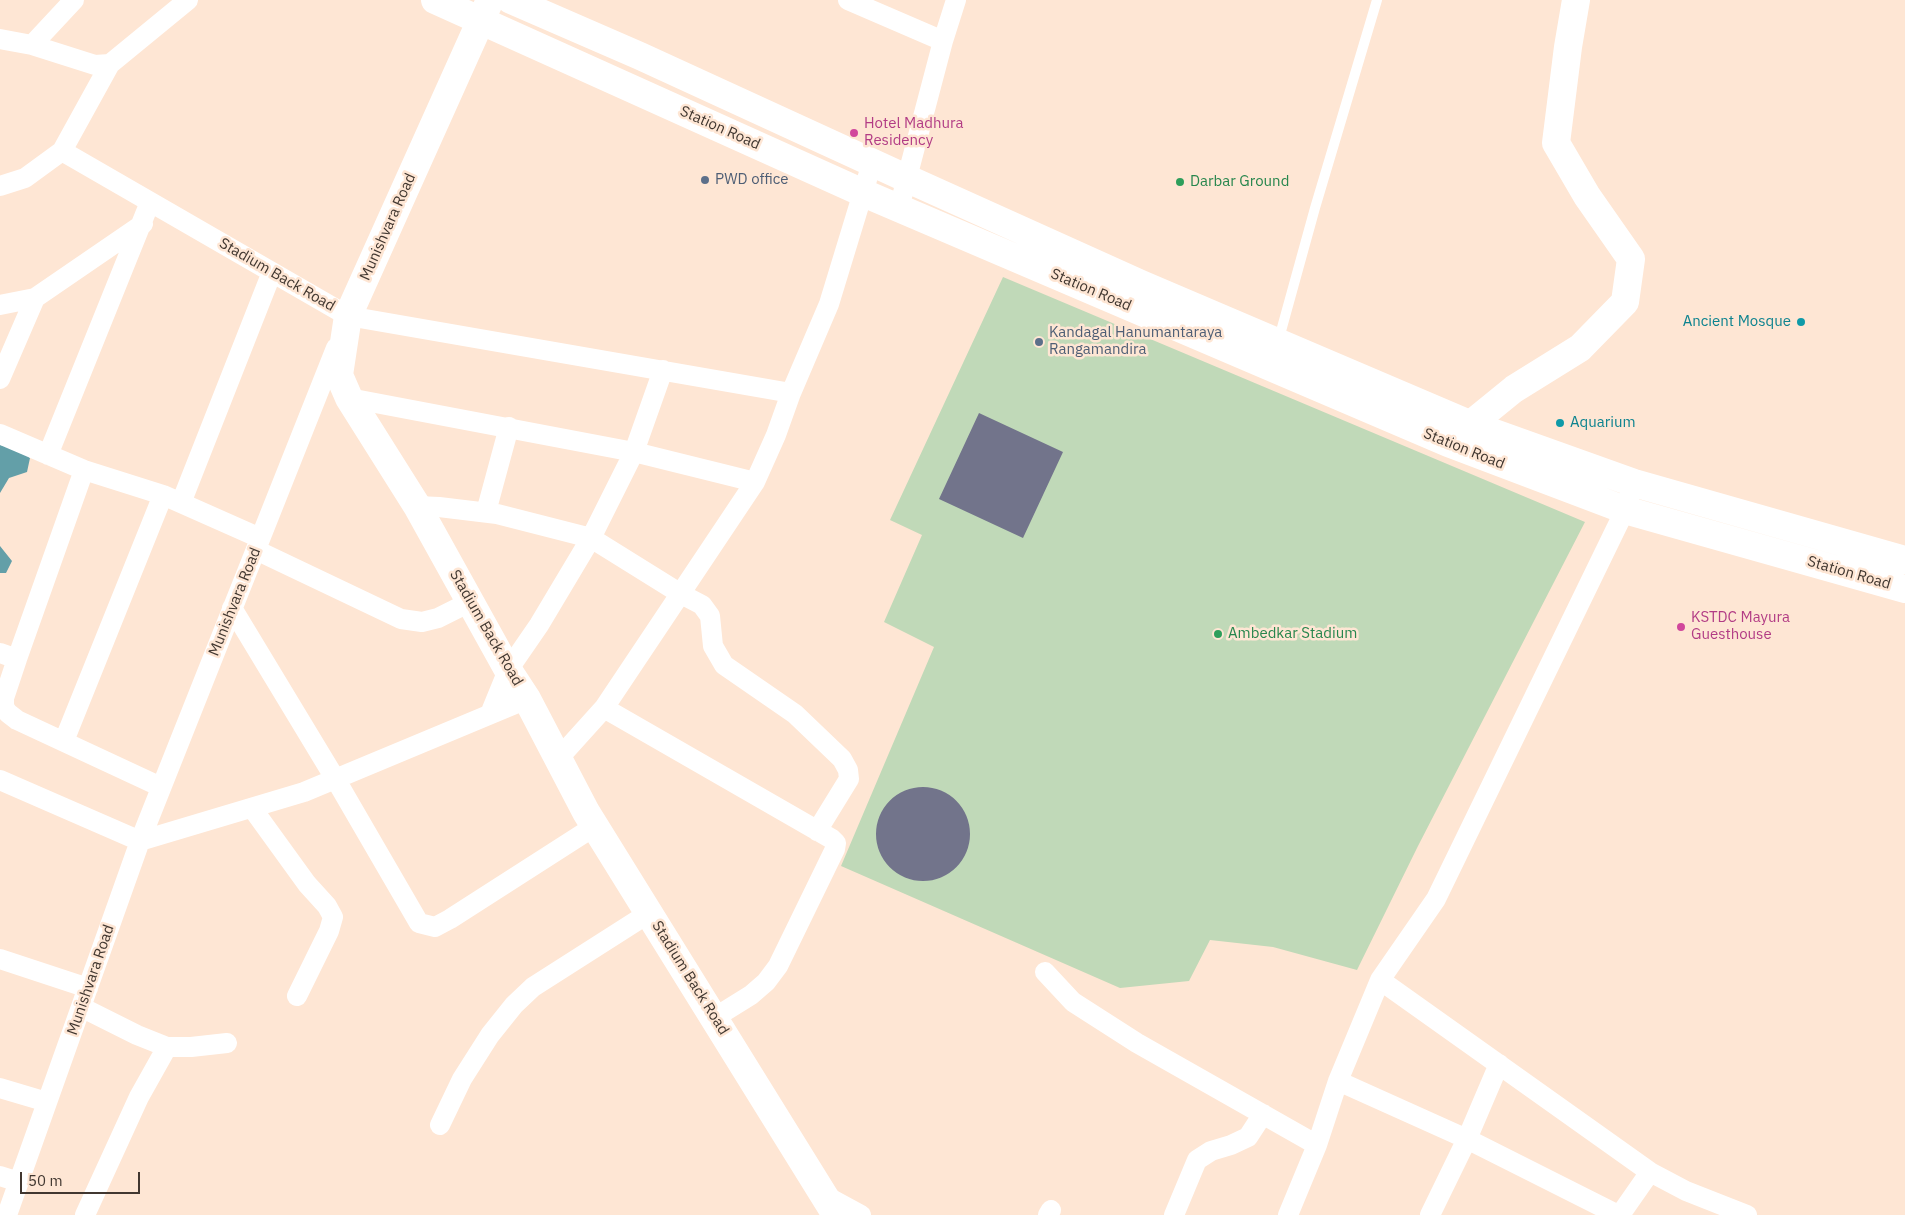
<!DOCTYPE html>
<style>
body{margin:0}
#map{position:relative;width:1905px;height:1215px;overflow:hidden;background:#fee6d4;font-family:"IBM Plex Sans",sans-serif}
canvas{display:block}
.scale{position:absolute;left:20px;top:1172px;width:120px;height:22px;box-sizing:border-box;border:2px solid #413730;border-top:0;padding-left:6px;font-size:15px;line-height:18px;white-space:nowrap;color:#413730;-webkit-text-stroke:4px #fee6d4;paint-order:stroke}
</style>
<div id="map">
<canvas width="1905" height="1215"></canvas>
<div class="scale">50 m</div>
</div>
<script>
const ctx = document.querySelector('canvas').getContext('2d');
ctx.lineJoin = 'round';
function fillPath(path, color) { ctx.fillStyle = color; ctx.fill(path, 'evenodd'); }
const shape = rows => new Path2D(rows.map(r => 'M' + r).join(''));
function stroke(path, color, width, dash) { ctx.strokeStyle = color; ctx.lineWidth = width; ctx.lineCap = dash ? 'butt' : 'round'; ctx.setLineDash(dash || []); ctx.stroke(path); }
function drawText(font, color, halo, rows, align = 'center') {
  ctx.font = font + ' "IBM Plex Sans",sans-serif'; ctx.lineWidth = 5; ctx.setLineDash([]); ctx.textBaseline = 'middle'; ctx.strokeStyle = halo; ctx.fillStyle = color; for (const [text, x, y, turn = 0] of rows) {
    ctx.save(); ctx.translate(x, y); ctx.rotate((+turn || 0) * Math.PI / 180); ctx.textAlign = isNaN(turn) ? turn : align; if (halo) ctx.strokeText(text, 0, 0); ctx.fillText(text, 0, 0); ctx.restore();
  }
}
const green = shape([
 [1003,277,1585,522,1418,846,1357,970,1273,947,1210,940,1189,981,1120,988,841,866,934,647,884,622,922,535,890,520]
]);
const water = shape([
 [0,445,19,449,30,458,27,472,9,478,0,493],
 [0,546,12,561,6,573,0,573]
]);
const building = shape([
 [979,413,1063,452,1023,538,939,499],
 '876 834a47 47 0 1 1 94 0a47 47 0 1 1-94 0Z'
]);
const lane = shape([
 [1278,342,1315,208,1377,0]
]);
const street = shape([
 [848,0,943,41],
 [0,39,32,45,95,65,110,64,188,0],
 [32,45,74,0],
 [62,151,348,316,791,393],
 [0,186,25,178,62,151,110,64],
 [899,208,943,41,956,0],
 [35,298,143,224],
 [0,305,35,298,0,379],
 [349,398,634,452,755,482],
 [0,434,84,470,163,495,260,538],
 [48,455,150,202],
 [181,503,272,272],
 [417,506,439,507,497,514,591,538,681,594,702,605,710,616,713,646,724,665,795,714,842,759,848,770,849,779,817,831],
 [486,512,509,427],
 [256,550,401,619,422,622,438,618,470,602],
 [232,608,336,780,419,923,435,927,450,919,595,826],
 [0,653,17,659,4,698,4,707,8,713,17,720,161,787],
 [17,659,84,470],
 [604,708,832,839,836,843,835,849,778,966,766,982,751,995,714,1018],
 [490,714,508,670,539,625,591,538,634,452,663,370],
 [64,741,163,495],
 [558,759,604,708,755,482,776,435,791,393,829,304,872,163],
 [0,780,140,841,304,792,527,699],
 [252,808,307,884,327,906,333,917,329,931,297,996],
 [0,959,88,988],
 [1045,972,1073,1002,1137,1043,1317,1145],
 [1380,980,1650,1172,1686,1191,1747,1215],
 [81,1007,137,1035,167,1047,191,1047,227,1043],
 [1338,1081,1467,1139,1618,1215],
 [0,1088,47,1102],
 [440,1125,462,1079,490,1035,514,1005,533,987,649,913],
 [0,1176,19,1182],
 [826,1196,861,1215],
 [7,1215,140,841,336,348],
 [85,1215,139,1097,167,1047],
 [1048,1215,1051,1210],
 [1174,1215,1197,1160,1211,1151,1231,1145,1248,1137,1263,1114],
 [1288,1215,1317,1145,1338,1081,1380,980,1436,899,1625,510,1634,483],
 [1430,1215,1467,1139,1499,1064],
 [1620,1215,1650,1172]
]);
const secondary = shape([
 [490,0,348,316,339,375,349,398,417,506,508,670,527,699,586,812,836,1215],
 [1455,437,1514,389,1580,348,1625,302,1631,259,1587,196,1556,143,1568,47,1576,0]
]);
const primary = shape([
 [435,0,861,192,1448,443,1625,510,1905,589],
 [511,0,640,56,908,179,1141,284,1469,424,1634,483,1905,560]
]);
const markers = [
 [854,133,5,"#d1479c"],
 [705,180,5,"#5c6f8a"],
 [1180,182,5,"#2e9e5b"],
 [1801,322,5,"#0f9aa8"],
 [1039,342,5,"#5c6f8a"],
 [1560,423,5,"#0f9aa8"],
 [1681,627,5,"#d1479c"],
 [1218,634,5,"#2e9e5b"]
];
const hotelNames = [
 ["Hotel Madhura",864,124],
 ["Residency",864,141],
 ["KSTDC Mayura",1691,618],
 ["Guesthouse",1691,635]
];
const streetNames = [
 ["Station Road",720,128,24],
 ["Munishvara Road",388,227,-66],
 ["Stadium Back Road",277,275,30],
 ["Station Road",1091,290,23],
 ["Station Road",1464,449,22],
 ["Station Road",1849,573,16],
 ["Munishvara Road",235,602,-68],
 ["Stadium Back Road",486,628,60],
 ["Stadium Back Road",690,978,58],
 ["Munishvara Road",91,980,-71]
];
const serviceNames = [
 ["PWD office",715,180],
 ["Kandagal Hanumantaraya",1049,333],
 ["Rangamandira",1049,350]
];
const leisureNames = [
 ["Darbar Ground",1190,182],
 ["Ambedkar Stadium",1228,634]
];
const cultureNames = [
 ["Ancient Mosque",1791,322],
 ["Aquarium",1570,423,"left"]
];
fillPath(green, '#c0d9b8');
fillPath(water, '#639fa8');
fillPath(building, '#72748b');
stroke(lane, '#fff', 10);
stroke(street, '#fff', 20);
stroke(secondary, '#fff', 28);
stroke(primary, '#fff', 28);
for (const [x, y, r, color] of markers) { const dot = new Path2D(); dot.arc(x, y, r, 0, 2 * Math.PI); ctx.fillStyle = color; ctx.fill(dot); stroke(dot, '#fee6d4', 2); }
drawText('15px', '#b23c85', '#fee6d4', hotelNames, 'left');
drawText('15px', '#413730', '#fee6d4', streetNames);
drawText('15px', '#4e5e75', '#fee6d4', serviceNames, 'left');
drawText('15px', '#27864d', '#fee6d4', leisureNames, 'left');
drawText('15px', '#0d838f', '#fee6d4', cultureNames, 'right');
</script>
